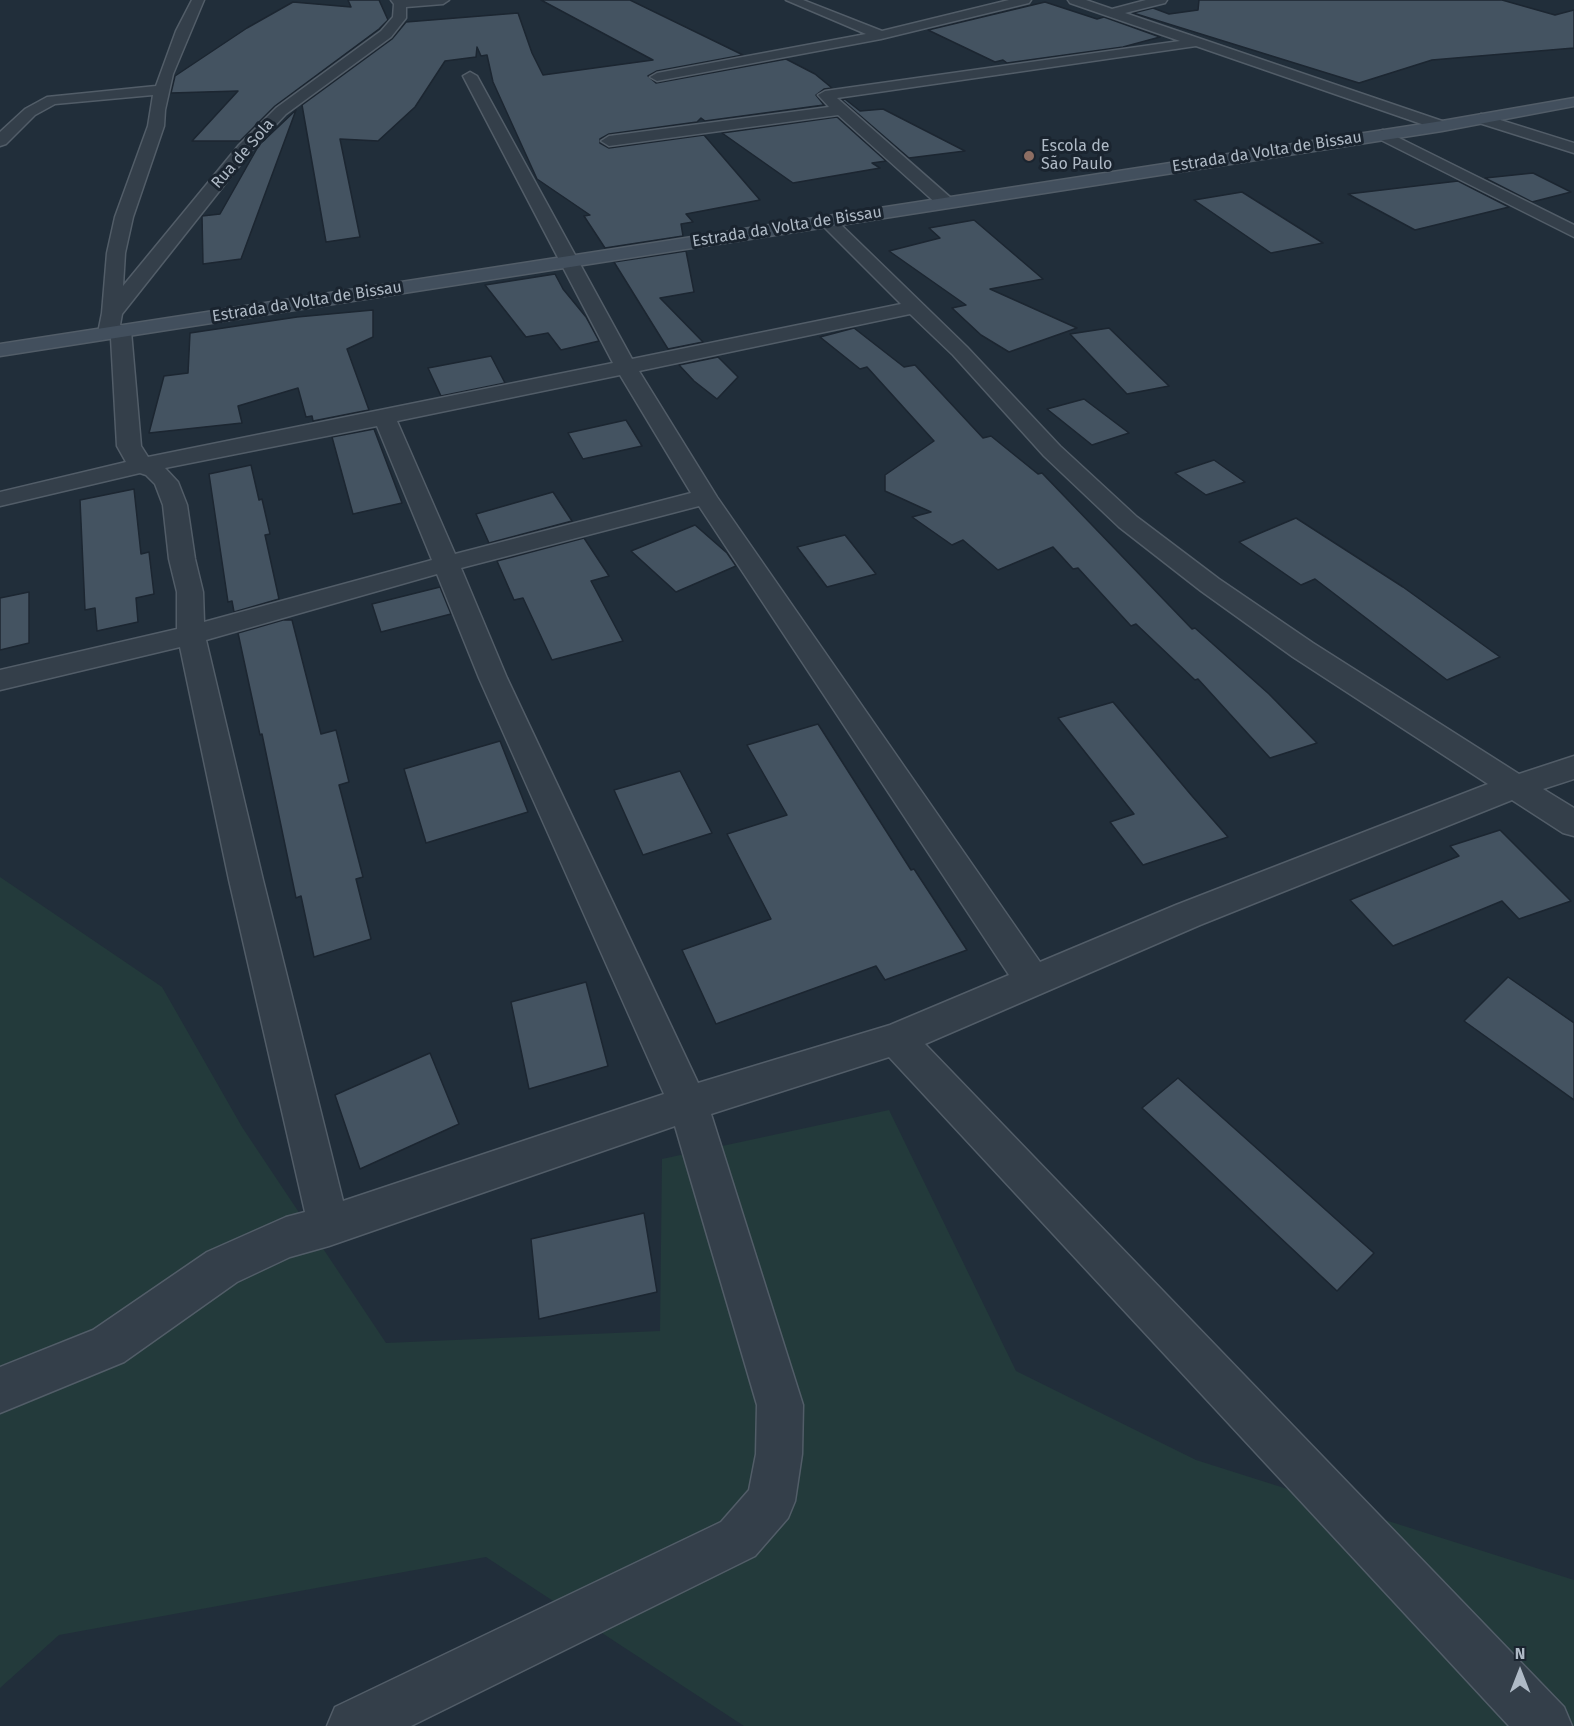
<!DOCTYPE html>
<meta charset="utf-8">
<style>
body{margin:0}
#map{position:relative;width:1574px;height:1726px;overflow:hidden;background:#212e3a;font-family:"Fira Sans",sans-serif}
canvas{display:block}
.north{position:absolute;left:1490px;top:1642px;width:60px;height:60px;-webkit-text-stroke:4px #1a242f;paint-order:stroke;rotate:0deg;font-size:16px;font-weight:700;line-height:24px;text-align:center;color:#afbac6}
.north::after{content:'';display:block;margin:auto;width:21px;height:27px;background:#afbac6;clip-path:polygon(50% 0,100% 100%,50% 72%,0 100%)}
</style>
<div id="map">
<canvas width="1574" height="1726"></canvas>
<div class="north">N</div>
</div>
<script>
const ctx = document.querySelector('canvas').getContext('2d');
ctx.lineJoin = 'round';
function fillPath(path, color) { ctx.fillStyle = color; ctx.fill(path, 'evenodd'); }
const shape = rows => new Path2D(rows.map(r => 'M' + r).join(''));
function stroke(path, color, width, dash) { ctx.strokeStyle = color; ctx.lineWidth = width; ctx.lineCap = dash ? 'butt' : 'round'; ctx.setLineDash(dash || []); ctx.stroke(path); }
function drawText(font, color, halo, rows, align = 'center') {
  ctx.font = font + ' "Fira Sans",sans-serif'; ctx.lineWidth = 6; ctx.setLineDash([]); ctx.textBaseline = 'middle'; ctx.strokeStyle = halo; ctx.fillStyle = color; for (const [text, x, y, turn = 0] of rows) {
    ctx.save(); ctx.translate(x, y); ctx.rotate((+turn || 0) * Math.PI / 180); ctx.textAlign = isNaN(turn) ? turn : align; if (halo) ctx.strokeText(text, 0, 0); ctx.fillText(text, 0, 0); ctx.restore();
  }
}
const green = shape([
 [0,877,162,987,242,1127,386,1343,660,1331,662,1159,889,1110,1016,1371,1196,1460,1574,1580,1574,1726,744,1726,486,1557,59,1635,0,1688]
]);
const building = shape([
 [348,0,379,0,388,20,379,29,275,106,240,141,192,141,238,91,171,93,175,76,247,28,293,2,351,7,348,0],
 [541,0,630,0,743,55,657,71,648,76,656,83,786,59,815,74,832,88,824,89,816,95,824,105,705,121,701,118,697,122,609,134,600,139,600,143,609,148,704,135,760,200,686,214,693,222,681,224,683,236,605,248,584,216,590,215,537,179,493,82,487,55,481,56,477,47,476,57,445,61,415,107,378,141,340,139,360,237,326,242,302,105,392,39,406,22,518,13,532,53,543,75,653,60,541,0],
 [1199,0,1502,0,1555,15,1574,10,1574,48,1432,60,1359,83,1133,13,1153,8,1169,14,1198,10,1199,0],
 [1045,2,1097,19,1104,17,1160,37,1123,47,1007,63,1003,60,995,62,928,30,1045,2],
 [845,99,860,111,883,109,965,151,909,158,842,100,845,99],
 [296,110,241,259,203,264,202,216,220,214,259,145,296,110],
 [837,117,886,161,872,163,880,168,793,183,722,133,837,117],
 [1533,173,1571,192,1532,202,1485,178,1533,173],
 [1458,181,1509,207,1415,230,1348,194,1458,181],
 [1242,192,1323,243,1271,253,1194,200,1242,192],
 [974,220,1043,279,990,289,1077,328,1009,352,981,335,952,308,966,305,889,251,940,238,929,228,974,220],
 [686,251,694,292,660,298,703,342,668,349,614,262,686,251],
 [555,274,563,289,586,317,599,341,561,350,548,333,526,337,485,285,555,274],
 [373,310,373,337,347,349,369,410,313,421,312,416,306,417,298,388,238,406,242,423,149,433,164,376,188,373,190,333,297,317,373,310],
 [854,328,904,367,915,365,983,438,991,436,1038,474,1042,473,1192,629,1195,628,1269,694,1317,743,1270,758,1198,679,1195,680,1136,624,1131,626,1078,568,1073,569,1053,547,998,570,963,540,952,545,912,517,931,512,885,491,885,475,934,441,867,367,860,369,820,337,854,328],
 [1109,328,1141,359,1169,386,1127,394,1070,334,1109,328],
 [491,356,505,383,441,396,428,368,491,356],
 [718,357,738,377,717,399,694,381,679,365,718,357],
 [1084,399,1129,433,1092,445,1047,409,1084,399],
 [626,420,642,446,583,459,568,433,626,420],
 [374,429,402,503,353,514,332,437,374,429],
 [1214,460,1245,482,1206,495,1175,473,1214,460],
 [251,465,259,500,262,499,270,534,265,535,279,599,234,612,232,601,228,602,209,474,251,465],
 [134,489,141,554,149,552,154,594,136,598,138,622,97,631,95,608,85,610,80,500,134,489],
 [553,492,572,521,489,543,476,514,553,492],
 [1296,518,1403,587,1500,657,1447,680,1315,579,1301,585,1239,542,1296,518],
 [695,525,727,553,736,566,676,592,631,551,695,525],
 [845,535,876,574,827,587,797,547,845,535],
 [584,538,609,576,591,581,623,641,552,660,523,598,514,600,497,561,584,538],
 [440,587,451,614,381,632,372,604,440,587],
 [29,592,29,643,0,650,0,598,29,592],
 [283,620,292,620,321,734,336,730,349,782,339,785,363,877,356,879,371,939,314,957,301,896,296,898,262,734,260,735,238,633,283,620],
 [1113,702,1192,796,1228,837,1143,865,1110,822,1134,814,1058,718,1113,702],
 [818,724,911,870,914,869,967,950,885,980,876,966,716,1024,682,950,771,919,727,834,787,815,747,745,818,724],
 [500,741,528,812,426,843,404,769,500,741],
 [680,771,712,833,643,855,614,790,680,771],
 [1500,830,1571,901,1519,919,1502,901,1393,946,1350,900,1459,856,1450,846,1500,830],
 [1508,977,1574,1023,1574,1100,1464,1021,1508,977],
 [586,982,608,1066,529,1089,511,1002,586,982],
 [430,1053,459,1124,360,1169,335,1095,430,1053],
 [1178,1078,1374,1253,1337,1291,1142,1108,1178,1078],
 [644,1213,657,1292,539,1319,531,1239,644,1213]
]);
const minor = shape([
 [192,0,204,0,173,74,165,110,164,126,133,217,125,253,123,286,239,145,276,108,381,31,393,17,394,4,391,0,449,0,443,4,406,7,406,18,391,37,286,114,251,151,122,314,120,325,128,327,131,331,141,446,148,457,613,363,463,76,470,72,477,76,632,359,901,304,818,221,821,217,833,217,967,347,1060,446,1137,517,1219,579,1313,643,1519,774,1574,756,1574,779,1543,789,1574,808,1574,836,1563,833,1512,800,1200,925,925,1044,1564,1707,1572,1726,1509,1726,889,1057,711,1114,803,1405,802,1454,795,1501,788,1518,755,1556,411,1726,327,1726,335,1707,721,1522,749,1490,756,1454,757,1405,675,1126,329,1246,290,1257,237,1282,124,1362,0,1413,0,1367,93,1330,207,1252,286,1217,305,1212,229,880,180,647,0,690,0,670,177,629,177,592,169,559,163,505,155,484,146,475,140,473,0,506,0,492,126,462,117,446,111,338,101,337,98,333,102,313,107,253,115,217,148,126,153,95,55,104,35,115,6,144,0,146,0,132,25,109,47,97,156,86,176,31,192,0],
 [910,314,953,355,1044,456,1119,527,1201,591,1293,657,1488,784,1176,905,1040,962,717,497,639,371,910,314],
 [620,375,691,493,455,554,397,421,620,375],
 [377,426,432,560,204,622,203,592,195,559,187,505,178,482,165,468,377,426],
 [699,506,1009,975,890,1025,698,1083,507,678,461,568,699,506],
 [437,574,479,678,664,1094,343,1201,263,880,206,640,437,574],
 [786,0,803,0,882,31,1009,0,1031,0,1029,3,881,39,657,81,650,77,657,73,866,34,786,0],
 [1068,0,1086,0,1112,9,1146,0,1167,0,1165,3,1125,13,1448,123,1450,126,1448,129,1436,129,1196,46,837,98,951,198,954,202,951,206,945,207,939,206,838,115,609,146,601,141,609,136,829,107,818,95,825,91,1180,41,1070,3,1068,0],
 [1481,114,1574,143,1574,153,1476,122,1473,119,1481,114],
 [1383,130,1574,225,1574,237,1377,138,1375,135,1377,132,1383,130]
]);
const secondary = shape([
 [1574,98,1574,106,1442,131,0,356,0,344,1442,121,1574,98]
]);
const markers = [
 [1029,156,6,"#8d6e63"]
];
const farPoinames = [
 ["Escola de",1041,147],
 ["São Paulo",1041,165]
];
const farStreetnames = [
 ["Estrada da Volta de Bissau",1267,152,-9],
 ["Rua de Sola",243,154,-49],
 ["Estrada da Volta de Bissau",787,227,-9],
 ["Estrada da Volta de Bissau",307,302,-9]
];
fillPath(green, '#233a3b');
fillPath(building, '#445361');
stroke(building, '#1c2631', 1.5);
stroke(minor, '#525d68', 3);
stroke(secondary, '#525d68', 3);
fillPath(minor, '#343f4a');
fillPath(secondary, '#424f5d');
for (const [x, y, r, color] of markers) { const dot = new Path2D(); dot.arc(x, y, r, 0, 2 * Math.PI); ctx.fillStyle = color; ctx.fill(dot); stroke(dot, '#1a242f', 2); }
drawText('16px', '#afbac6', '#1a242f', farPoinames, 'left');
drawText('16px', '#afbac6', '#1a242f', farStreetnames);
</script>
